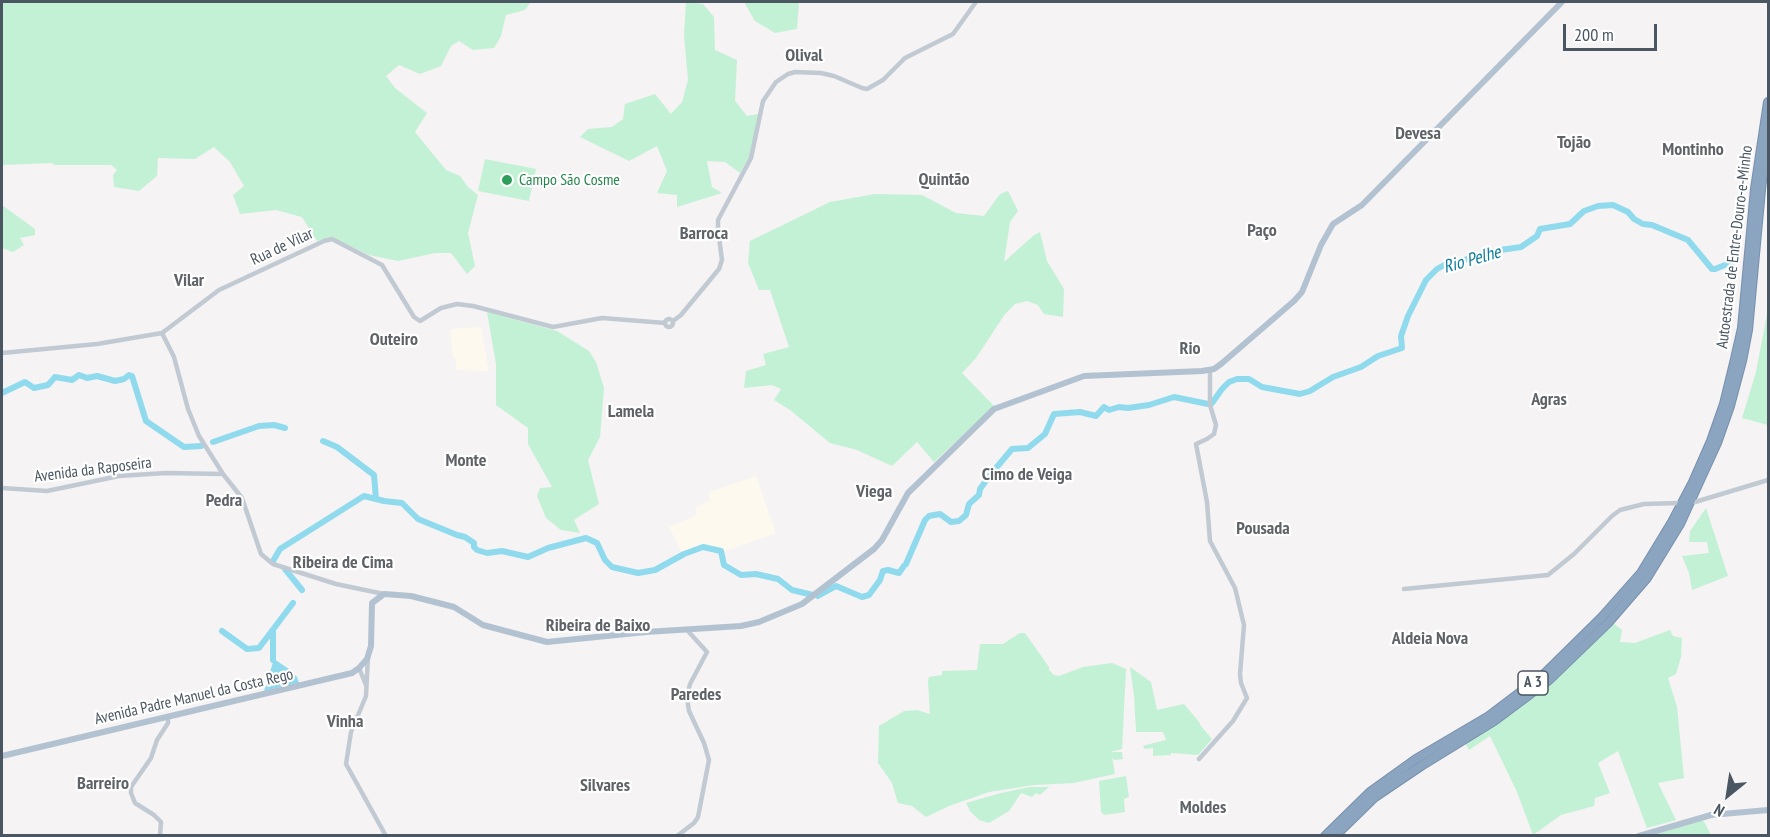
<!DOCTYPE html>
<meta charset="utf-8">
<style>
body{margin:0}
#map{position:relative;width:1770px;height:837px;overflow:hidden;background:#f5f3f3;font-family:"PT Sans Narrow",sans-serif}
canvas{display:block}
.frame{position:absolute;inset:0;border:3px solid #4a5661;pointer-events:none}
.north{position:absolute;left:1698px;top:765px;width:60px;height:60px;-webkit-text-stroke:4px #fff;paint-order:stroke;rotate:210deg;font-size:16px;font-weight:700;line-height:24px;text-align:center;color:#4a5661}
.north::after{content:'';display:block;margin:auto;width:21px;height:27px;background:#4a5661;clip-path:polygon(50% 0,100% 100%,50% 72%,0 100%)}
.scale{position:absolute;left:1563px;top:24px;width:94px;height:27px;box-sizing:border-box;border:3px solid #4a5661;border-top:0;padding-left:8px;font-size:18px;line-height:21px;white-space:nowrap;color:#4a5661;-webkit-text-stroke:4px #fff;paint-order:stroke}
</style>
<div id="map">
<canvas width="1770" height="837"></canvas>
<div class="frame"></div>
<div class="north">N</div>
<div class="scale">200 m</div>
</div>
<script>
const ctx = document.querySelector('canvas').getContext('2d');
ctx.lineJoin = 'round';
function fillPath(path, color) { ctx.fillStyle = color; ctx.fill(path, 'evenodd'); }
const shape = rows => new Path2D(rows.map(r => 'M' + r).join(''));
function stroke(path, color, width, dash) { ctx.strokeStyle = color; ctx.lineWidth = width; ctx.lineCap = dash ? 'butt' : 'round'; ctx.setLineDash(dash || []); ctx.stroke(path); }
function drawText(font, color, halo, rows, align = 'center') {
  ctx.font = font + ' "PT Sans Narrow",sans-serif'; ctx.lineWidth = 4.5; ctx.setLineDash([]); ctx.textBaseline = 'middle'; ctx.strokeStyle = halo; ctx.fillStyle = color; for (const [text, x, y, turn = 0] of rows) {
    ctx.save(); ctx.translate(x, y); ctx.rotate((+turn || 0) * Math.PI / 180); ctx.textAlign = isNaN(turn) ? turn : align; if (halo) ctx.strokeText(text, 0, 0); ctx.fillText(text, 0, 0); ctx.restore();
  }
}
const commercial = shape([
 [481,327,489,371,456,370,456,358,453,357,450,329],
 [756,476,776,533,726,551,706,544,682,553,669,527,697,515,695,508,710,500,708,492]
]);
const green = shape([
 [2,2,531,2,525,10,506,15,501,36,494,48,473,50,459,41,451,46,441,66,420,74,399,65,386,76,395,88,427,113,415,132,446,170,460,176,468,187,478,195,468,233,475,266,467,274,451,253,435,253,398,261,369,255,332,237,317,241,302,217,276,210,240,214,233,195,244,186,230,162,214,147,195,159,158,158,157,176,139,191,114,187,113,175,117,170,111,165,55,165,52,163,2,165],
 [686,2,703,4,714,17,715,50,737,60,735,101,747,116,758,114,752,152,740,173,725,162,707,161,712,187,722,193,677,207,677,195,657,193,667,171,657,146,629,161,580,137,588,129,612,127,623,119,625,104,655,94,671,114,682,102,688,80,684,35],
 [744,2,799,2,797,29,775,33,755,21],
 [485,159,536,169,529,201,478,191],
 [1008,191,1018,211,1010,222,1004,262,1034,235,1040,232,1047,261,1064,289,1063,317,1044,314,1038,305,1027,301,1015,304,1005,314,976,358,962,373,994,406,934,462,917,442,892,466,857,450,830,443,790,410,774,400,781,389,772,385,744,388,746,371,766,365,763,354,789,347,770,290,759,290,748,263,750,241,830,202,875,194,922,195,956,213,984,216,1000,194],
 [2,205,35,229,35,235,20,238,24,245,13,252,2,248],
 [1768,309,1768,425,1742,418,1756,372],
 [487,312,557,331,589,351,596,362,604,388,600,437,588,460,599,504,574,520,580,533,561,530,546,518,537,496,540,488,552,487,528,444,528,428,496,405,496,364],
 [1706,508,1728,576,1692,590,1689,573,1682,556,1709,553,1707,542,1689,542,1690,531],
 [1613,623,1622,630,1620,642,1635,643,1670,630,1673,636,1682,638,1681,657,1676,674,1668,678,1677,707,1684,778,1658,783,1676,820,1647,828,1618,751,1598,763,1610,793,1595,798,1594,806,1561,815,1533,835,1517,792,1490,736,1469,750,1465,743,1498,723,1549,686],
 [1020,633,1025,633,1049,667,1049,670,1054,675,1059,676,1083,667,1112,663,1126,669,1122,749,1110,752,1122,752,1123,759,1114,760,1112,757,1115,774,1074,783,1034,785,989,792,949,806,926,817,912,806,898,803,892,783,878,763,879,726,904,711,917,710,930,714,928,681,929,677,942,675,942,671,977,670,980,644,1003,644],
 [1130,667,1151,682,1157,710,1184,704,1200,723,1200,725,1212,739,1198,755,1171,753,1171,755,1153,756,1153,748,1145,749,1143,746,1146,745,1166,740,1163,732,1136,732,1134,695],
 [1126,776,1129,797,1124,799,1125,812,1104,815,1101,812,1099,781],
 [1030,787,1049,787,1040,795,1036,793,1032,797,1021,793,1009,811,989,823,979,820,970,811,966,803,1001,793],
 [1701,819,1705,823,1711,835,1651,836]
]);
const water = shape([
 [274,659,289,669,297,677,299,683,264,691]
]);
const river = shape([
 [2,393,25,382,34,388,48,385,55,377,72,380,79,375,87,378,97,376,115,381,124,379,129,375,132,376,146,421,184,447,201,446],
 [1212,403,1222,389,1229,382,1237,379,1249,379,1262,387,1300,394,1310,391,1333,377,1361,367,1378,356,1402,348,1401,336,1408,316,1426,280,1437,269,1446,264,1456,263,1487,252,1521,247,1537,236,1540,229,1570,224,1584,211,1598,206,1613,205,1628,212,1634,219,1643,224,1652,225,1688,240,1712,269,1715,269,1735,261],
 [323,441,337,447,374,475,376,499,384,501,402,503,418,519,457,535,465,537,474,543,474,547,477,550,487,553,502,551,528,557,548,548,586,538,597,543,605,560,612,567,638,573,655,570,684,554,703,547,721,551,724,565,741,575,756,574,778,579,792,590,813,595],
 [213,442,259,426,274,425,285,428],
 [273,561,280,549,364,496,376,499],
 [906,564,925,520,929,516,940,514,951,522,959,521,966,515,969,504,979,495,980,489,991,474,1012,449,1028,448,1045,434,1054,414,1080,412,1096,416,1104,407,1109,410,1119,407,1128,408,1149,405,1174,397,1208,404],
 [285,569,302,590],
 [818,596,836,586,862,597,869,595,880,580,883,571,888,570,899,573,904,566],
 [273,630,273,660],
 [222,631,247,649,259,648,293,603]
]);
const minor = shape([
 '665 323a4 4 0 1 1 8 0a4 4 0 1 1-8 0Z',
 [673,321,681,315,719,269,722,260,718,230,718,220,751,158,763,101,776,82,788,74,795,72,821,73,834,76,862,88,867,89,883,80,905,58,953,34,976,2],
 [162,333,174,357,188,409,199,436,223,474,242,498,261,554,273,564,336,584,384,594],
 [2,353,97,344,162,333,219,290,324,241,332,239,382,265,414,317,420,321,441,308,457,304,473,306,553,327,602,318,665,323],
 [2,488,47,491,119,476,166,473,223,474],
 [1695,502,1768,480],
 [1404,589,1548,575,1574,554,1612,516,1620,510,1644,504,1680,503],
 [368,656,366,696,351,732,346,764,386,836],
 [359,668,366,685],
 [1199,759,1233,721,1247,698,1241,683,1240,674,1244,625,1235,588,1210,541,1207,502,1196,444,1207,439,1214,434,1216,425,1210,405,1210,370],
 [160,836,161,822,154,815,135,803,131,793,131,787,151,758,157,740,168,723,168,717],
 [677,836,694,823,698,817,709,760,704,743,689,711,687,698,690,684,707,652,687,630]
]);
const major = shape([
 [2,756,352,673,359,668,367,659,371,646,372,603,384,594,411,596,454,607,483,625,547,642,646,632,741,626,759,622,802,604,874,549,882,540,908,493,994,409,1084,376,1202,371,1214,369,1221,364,1294,301,1302,292,1321,245,1333,224,1362,205,1562,2],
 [1639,836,1711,815,1768,810]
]);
const highway = shape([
 [1325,836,1370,792,1416,759,1489,716,1543,675,1602,617,1641,573,1672,522,1693,482,1711,441,1724,404,1735,359,1742,328,1755,189,1768,102],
 [1335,836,1375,797,1421,766,1494,721,1549,680,1608,623,1647,578,1680,524,1717,443,1730,406,1742,361,1748,330,1761,190,1768,130]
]);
const markers = [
 [507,180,6,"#2e9e5b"]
];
const shields = [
 [1533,683,30]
];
const shieldNames = [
 ["A 3",1533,683]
];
const leisureNames = [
 ["Campo São Cosme",519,180]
];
const streetNames = [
 ["Rua de Vilar",282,247,-25],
 ["Autoestrada de Entre-Douro-e-Minho",1735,247,-83],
 ["Avenida da Raposeira",93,470,-7],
 ["Avenida Padre Manuel da Costa Rego",194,697,-13]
];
const neighbourhoodNames = [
 ["Olival",804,56],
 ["Devesa",1418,134],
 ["Tojão",1574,143],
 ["Montinho",1693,150],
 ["Quintão",944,180],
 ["Paço",1262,231],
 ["Barroca",704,234],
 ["Vilar",189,281],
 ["Outeiro",394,340],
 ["Rio",1190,349],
 ["Agras",1549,400],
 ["Lamela",631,412],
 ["Monte",466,461],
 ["Cimo de Veiga",1027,475],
 ["Viega",874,492],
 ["Pedra",224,501],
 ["Pousada",1263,529],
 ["Ribeira de Cima",343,563],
 ["Ribeira de Baixo",598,626],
 ["Aldeia Nova",1430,639],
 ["Paredes",696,695],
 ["Vinha",345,722],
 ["Barreiro",103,784],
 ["Silvares",605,786],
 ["Moldes",1203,808]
];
const waterNames = [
 ["Rio Pelhe",1472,260,-16]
];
fillPath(commercial, '#fdf9ef');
fillPath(green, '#c3f1d5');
fillPath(water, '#90daee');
stroke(river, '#90daee', 6);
stroke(highway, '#7690ad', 10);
stroke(minor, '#c1cad2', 4.5);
stroke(major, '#b3c2d1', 6);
stroke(highway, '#8ba5c1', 8);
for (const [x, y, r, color] of markers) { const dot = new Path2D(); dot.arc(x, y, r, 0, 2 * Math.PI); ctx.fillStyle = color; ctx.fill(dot); stroke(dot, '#fff', 2); }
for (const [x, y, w] of shields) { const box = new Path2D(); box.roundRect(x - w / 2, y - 12, w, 24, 4.5); ctx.fillStyle = '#fff'; ctx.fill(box); stroke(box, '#4a5661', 1.5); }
drawText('bold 15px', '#4a5661', null, shieldNames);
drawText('16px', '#27864d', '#fff', leisureNames, 'left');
drawText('16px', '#4a5661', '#fff', streetNames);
drawText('bold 18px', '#5f6368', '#fff', neighbourhoodNames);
drawText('italic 18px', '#0c7c9b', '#fff', waterNames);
</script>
